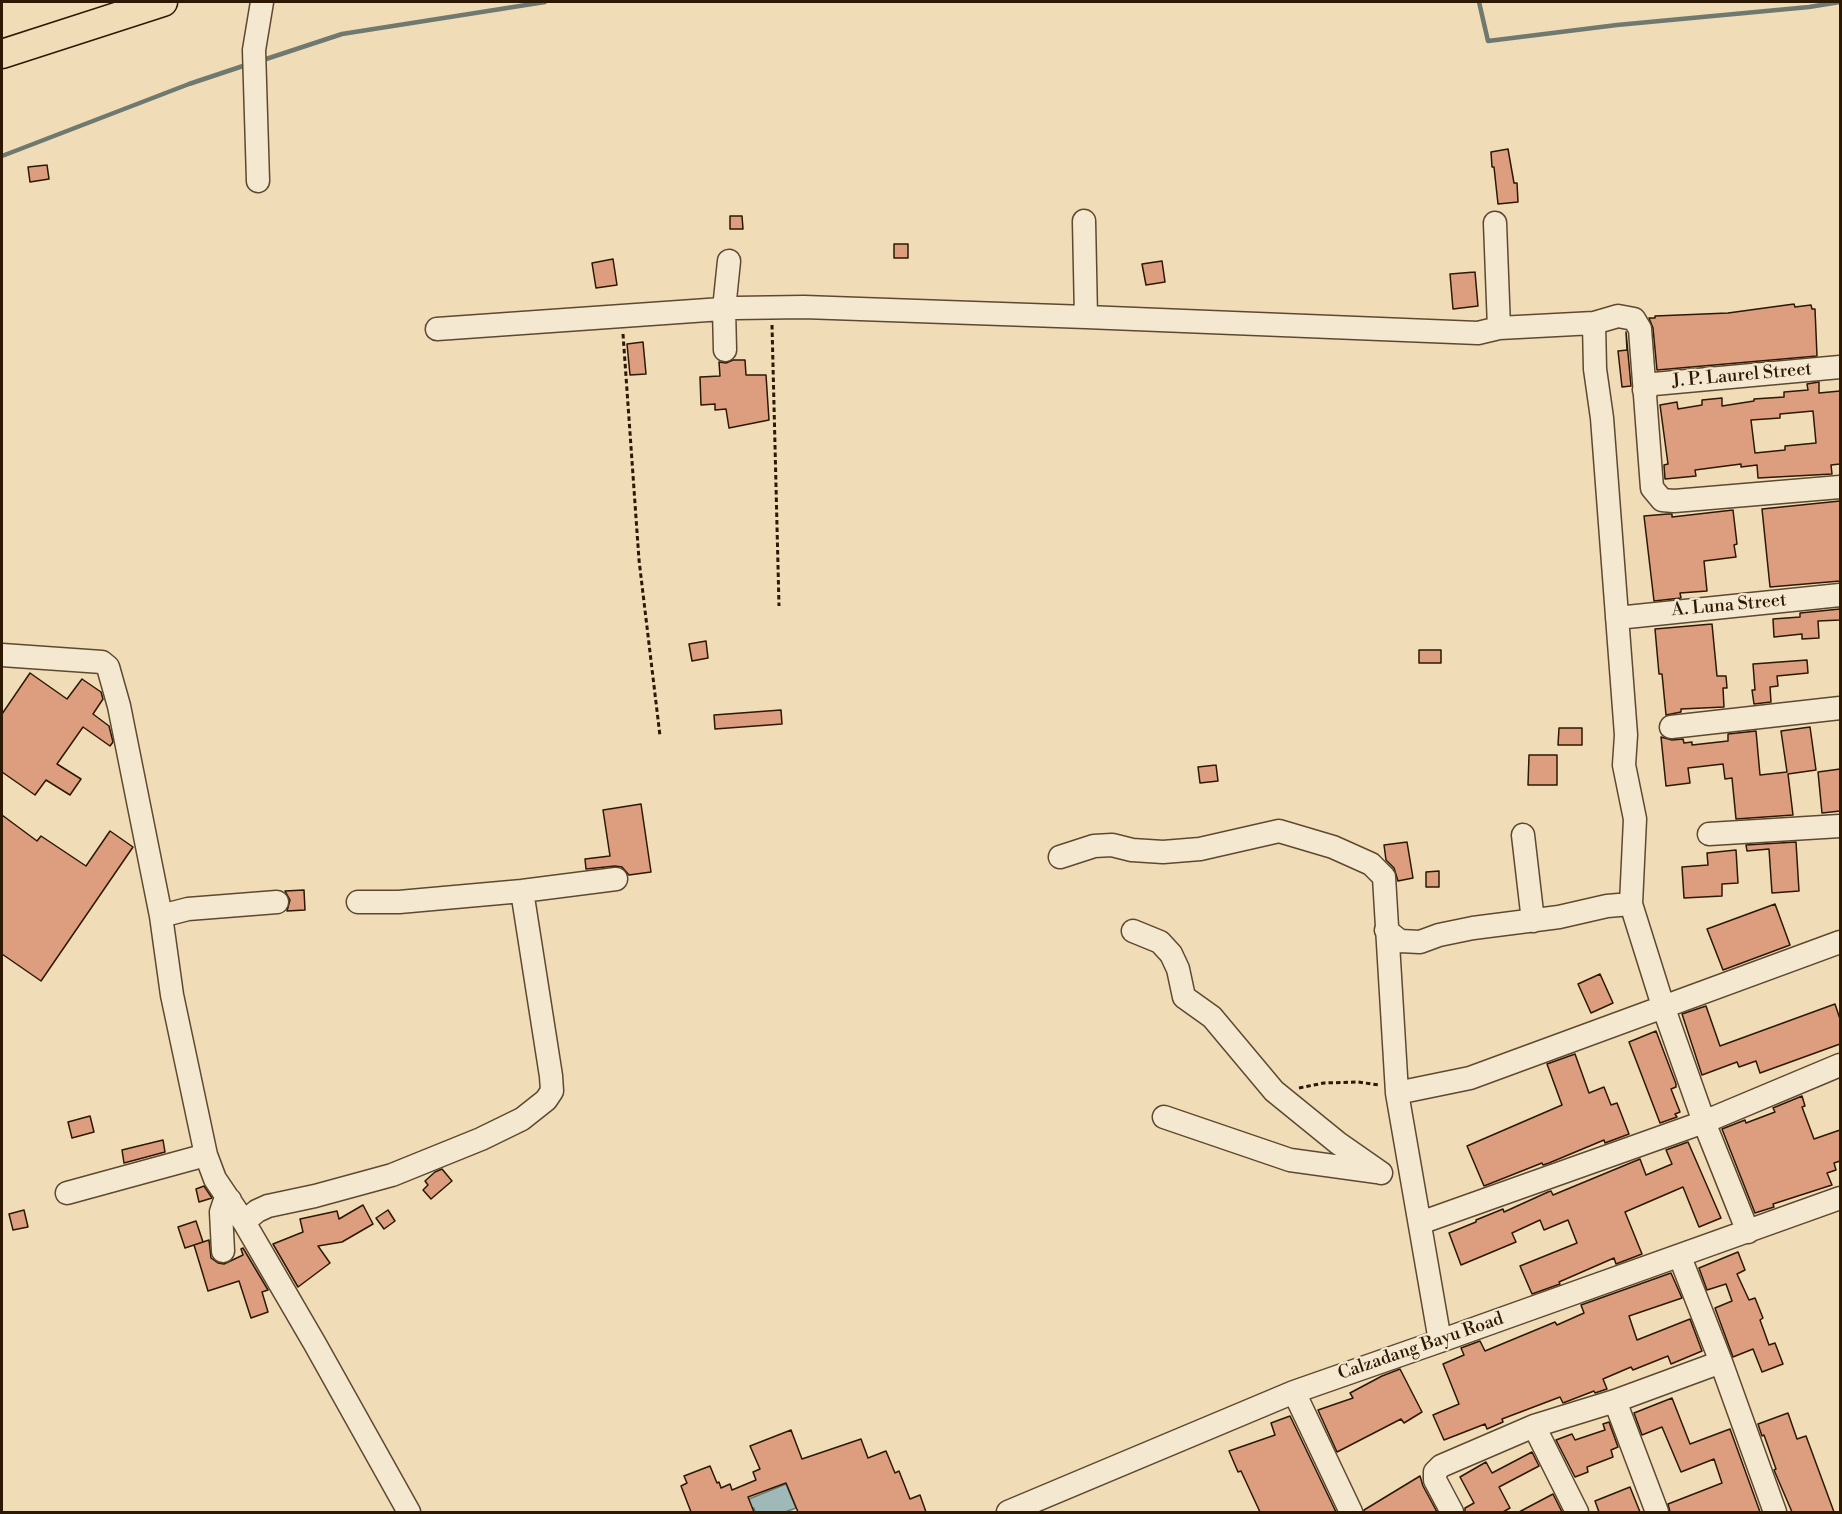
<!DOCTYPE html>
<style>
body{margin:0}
#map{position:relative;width:1842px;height:1514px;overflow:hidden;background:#f0dcb7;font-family:"Libre Bodoni",serif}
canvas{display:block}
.frame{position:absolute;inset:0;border:3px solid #2c1803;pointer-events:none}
</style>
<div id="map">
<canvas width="1842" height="1514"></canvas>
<div class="frame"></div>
</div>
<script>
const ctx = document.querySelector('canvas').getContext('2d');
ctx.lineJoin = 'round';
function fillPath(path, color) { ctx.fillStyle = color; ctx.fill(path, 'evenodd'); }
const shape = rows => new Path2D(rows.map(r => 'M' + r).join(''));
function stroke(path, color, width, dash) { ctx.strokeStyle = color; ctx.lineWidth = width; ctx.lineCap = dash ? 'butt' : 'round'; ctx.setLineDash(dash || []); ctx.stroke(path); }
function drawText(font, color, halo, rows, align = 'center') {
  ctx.font = font + ' "Libre Bodoni",serif'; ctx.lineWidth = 4.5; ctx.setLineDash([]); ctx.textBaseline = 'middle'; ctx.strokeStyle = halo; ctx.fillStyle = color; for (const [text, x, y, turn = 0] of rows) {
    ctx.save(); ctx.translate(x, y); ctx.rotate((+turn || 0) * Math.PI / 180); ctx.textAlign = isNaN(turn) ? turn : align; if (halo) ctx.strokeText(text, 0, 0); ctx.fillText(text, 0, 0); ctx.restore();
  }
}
const water = shape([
 [786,1484,796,1508,785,1512,755,1512,754,1508,748,1510,744,1501,786,1484]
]);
const stream = shape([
 [1479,2,1488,41,1617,25,1809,7,1840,2],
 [260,61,342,34,545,2],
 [2,156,189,84,249,64]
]);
const building = shape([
 [1508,149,1514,183,1517,183,1518,202,1498,204,1494,167,1492,167,1491,152,1508,149],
 [47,165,49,179,30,182,28,167,47,165],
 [730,216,742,216,743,229,730,229,730,216],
 [894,244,908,244,908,258,894,258,894,244],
 [613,259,617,285,596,288,592,263,613,259],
 [1162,261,1165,282,1146,285,1142,264,1162,261],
 [1475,272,1478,306,1453,309,1450,274,1475,272],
 [1794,304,1795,307,1811,305,1812,309,1815,309,1817,356,1657,370,1653,328,1649,318,1655,318,1655,316,1728,313,1794,304],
 [1626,332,1631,386,1622,387,1618,351,1627,350,1626,332],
 [643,342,646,374,630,375,627,344,643,342],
 [733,360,745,360,746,375,766,375,769,420,729,428,726,409,715,410,715,404,701,405,700,377,720,376,719,362,726,363,733,360],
 [1819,382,1819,393,1840,391,1840,464,1831,465,1832,474,1758,478,1757,465,1741,467,1741,464,1695,470,1696,476,1665,479,1664,465,1668,464,1660,405,1677,402,1678,409,1702,405,1702,400,1722,398,1722,406,1754,401,1754,399,1784,397,1784,392,1808,390,1807,384,1819,382],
 [1813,411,1816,443,1785,446,1785,450,1755,453,1751,420,1780,418,1780,414,1813,411],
 [1840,501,1840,581,1770,587,1762,509,1840,501],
 [1733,510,1737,544,1734,545,1736,557,1704,561,1707,591,1680,593,1681,598,1654,601,1644,516,1668,514,1672,514,1672,517,1733,510],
 [1840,609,1840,620,1818,621,1819,638,1802,639,1802,634,1774,637,1773,619,1800,617,1800,613,1840,609],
 [1712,624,1717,676,1726,676,1727,688,1723,688,1724,707,1681,709,1681,712,1666,715,1662,674,1659,674,1655,629,1712,624],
 [706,641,708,658,692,661,689,644,706,641],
 [1419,650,1441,650,1441,663,1419,663,1419,650],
 [1807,660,1808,673,1777,676,1778,686,1770,687,1771,702,1754,704,1752,690,1755,690,1753,664,1807,660],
 [30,673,67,699,82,679,101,692,103,699,93,714,109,726,113,742,110,746,83,727,57,764,81,779,70,795,46,780,35,795,2,772,2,714,30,673],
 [781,710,782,724,715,729,714,715,781,710],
 [1810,727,1816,770,1788,774,1793,815,1736,819,1732,778,1725,779,1723,764,1688,768,1690,783,1666,786,1661,737,1672,740,1683,739,1684,743,1692,742,1692,745,1728,741,1728,734,1756,731,1760,775,1787,772,1781,731,1810,727],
 [1559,728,1582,728,1582,745,1558,745,1559,728],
 [1529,755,1557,755,1557,785,1528,785,1529,755],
 [1216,765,1218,781,1200,783,1198,767,1216,765],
 [1840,769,1840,811,1822,813,1818,772,1840,769],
 [641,804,651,872,629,875,622,867,615,866,586,869,585,859,610,856,603,810,641,804],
 [2,815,37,841,41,836,86,866,110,831,133,847,41,981,2,954,2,815],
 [1407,842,1413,878,1398,881,1394,868,1386,860,1384,845,1407,842],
 [1796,842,1799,891,1772,893,1769,849,1747,851,1746,845,1796,842],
 [1736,850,1738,883,1722,884,1722,896,1684,898,1682,867,1708,865,1707,853,1736,850],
 [1439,871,1439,887,1426,887,1426,872,1439,871],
 [304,890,305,910,287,911,290,900,285,891,304,890],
 [1775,904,1790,945,1723,970,1707,929,1775,904],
 [1600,974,1613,1003,1591,1013,1578,984,1600,974],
 [1835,1004,1840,1019,1840,1044,1760,1073,1756,1061,1739,1067,1737,1062,1702,1075,1682,1014,1706,1006,1720,1046,1835,1004],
 [1656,1031,1676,1084,1676,1087,1671,1089,1680,1112,1675,1114,1677,1117,1660,1123,1629,1042,1656,1031],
 [1575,1054,1589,1093,1604,1087,1611,1105,1617,1103,1629,1134,1605,1143,1604,1140,1549,1163,1543,1165,1542,1163,1484,1186,1467,1146,1562,1105,1547,1064,1575,1054],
 [1802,1096,1805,1106,1802,1107,1814,1139,1840,1130,1840,1161,1834,1163,1836,1170,1827,1173,1832,1185,1773,1204,1774,1207,1755,1213,1722,1129,1745,1120,1746,1123,1775,1112,1773,1108,1802,1096],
 [90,1116,94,1132,72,1138,68,1122,90,1116],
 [163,1140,165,1152,124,1163,122,1150,163,1140],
 [1688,1142,1721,1218,1699,1227,1683,1187,1625,1212,1642,1254,1616,1264,1614,1258,1559,1282,1560,1284,1532,1294,1520,1266,1577,1243,1568,1220,1544,1230,1540,1220,1512,1233,1516,1242,1461,1265,1449,1233,1476,1222,1476,1220,1503,1209,1504,1212,1548,1192,1551,1191,1553,1195,1640,1159,1646,1175,1672,1164,1666,1150,1688,1142],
 [442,1169,452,1181,431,1199,423,1190,428,1185,425,1181,435,1172,442,1169],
 [204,1186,212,1198,199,1202,196,1189,204,1186],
 [363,1205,373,1224,342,1242,318,1246,330,1263,298,1287,273,1244,303,1232,300,1219,337,1211,339,1219,363,1205],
 [24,1210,28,1227,13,1230,9,1214,24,1210],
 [388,1210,395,1221,384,1229,376,1218,388,1210],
 [196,1221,203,1242,185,1248,178,1227,196,1221],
 [209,1240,211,1258,218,1263,224,1264,243,1255,241,1249,243,1248,268,1290,262,1292,268,1312,251,1318,239,1281,208,1291,194,1245,209,1240],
 [1738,1252,1745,1270,1737,1274,1749,1300,1755,1298,1763,1318,1760,1320,1769,1345,1775,1343,1783,1364,1762,1372,1753,1349,1733,1357,1715,1308,1732,1301,1726,1284,1707,1290,1699,1268,1738,1252],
 [1671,1273,1682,1298,1629,1316,1637,1340,1690,1319,1702,1351,1671,1364,1668,1356,1633,1370,1631,1367,1603,1379,1607,1389,1595,1393,1594,1391,1563,1403,1560,1397,1502,1419,1503,1422,1487,1429,1485,1424,1444,1440,1433,1415,1459,1404,1443,1364,1464,1355,1461,1348,1480,1341,1485,1351,1555,1322,1557,1325,1584,1313,1581,1305,1671,1273],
 [1400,1369,1422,1412,1404,1423,1401,1419,1337,1452,1318,1410,1353,1398,1350,1393,1382,1376,1400,1369],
 [1672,1398,1690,1444,1730,1429,1760,1512,1670,1512,1668,1504,1722,1483,1714,1459,1681,1472,1662,1427,1642,1435,1634,1413,1672,1398],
 [1788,1413,1797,1439,1806,1436,1834,1512,1792,1512,1774,1470,1776,1469,1764,1435,1762,1436,1758,1424,1788,1413],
 [1290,1416,1336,1512,1260,1512,1241,1471,1238,1472,1229,1451,1275,1435,1271,1423,1290,1416],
 [1609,1422,1618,1447,1611,1450,1613,1457,1587,1467,1588,1472,1575,1477,1556,1440,1572,1434,1575,1440,1605,1430,1603,1424,1609,1422],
 [791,1430,802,1459,861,1439,868,1458,886,1451,895,1473,899,1471,910,1499,920,1495,926,1512,798,1512,786,1483,748,1497,754,1512,691,1512,681,1486,687,1483,684,1476,710,1466,717,1483,719,1482,721,1488,730,1484,732,1490,756,1480,753,1472,760,1469,750,1446,791,1430],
 [1532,1452,1539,1466,1499,1487,1510,1508,1503,1512,1465,1512,1465,1508,1474,1503,1460,1477,1486,1462,1492,1473,1532,1452],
 [1420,1476,1423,1486,1437,1512,1364,1512,1364,1510,1420,1476],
 [1630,1487,1640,1512,1599,1512,1595,1501,1630,1487],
 [1553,1494,1562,1512,1519,1512,1553,1494]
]);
const path = shape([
 [772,325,779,606],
 [623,334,639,560,660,736],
 [1299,1088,1324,1083,1358,1082,1379,1085]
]);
const minor = shape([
 [258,181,254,50,262,2],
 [1084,221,1086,317],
 [1495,223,1499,328],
 [1594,323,1595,369,1602,418,1626,735,1624,765,1635,819,1631,904,1663,1006,1704,1122,1748,1232],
 [437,329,736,308,804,307,1086,317,1478,333,1499,328,1594,323,1618,316,1634,319,1640,329,1652,488,1662,500,1674,501,1840,487],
 [725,350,724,309,729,261],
 [1644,390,1654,384,1840,367],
 [1617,618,1840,595],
 [2,655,102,662,108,667,119,706,161,916,172,995,206,1155,215,1179,244,1222,315,1344,409,1512],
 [1671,727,1840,708],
 [1709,834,1840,826],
 [1523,835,1533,921],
 [1060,857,1094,846,1112,845,1132,850,1163,852,1200,849,1279,831,1333,847,1371,864,1384,877,1397,1093,1440,1341],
 [358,902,399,902,522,891,616,879],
 [161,916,188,909,277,902],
 [1386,930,1400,941,1420,942,1439,935,1473,928,1559,917,1607,906,1631,904],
 [1133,931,1160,942,1171,954,1178,969,1184,997,1212,1017,1274,1091,1338,1143,1381,1173],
 [1397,1093,1470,1078,1840,942],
 [1164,1117,1290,1160,1377,1172],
 [67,1193,206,1155],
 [244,1222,257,1211,268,1206,315,1196,392,1175,481,1139,522,1119,546,1100,552,1091,551,1076,522,891],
 [1420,1223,1704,1122,1840,1065],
 [223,1251,221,1212,224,1203,230,1200],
 [1680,1257,1721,1362,1775,1512],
 [1294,1392,1351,1512],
 [1615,1401,1657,1512],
 [1534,1426,1577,1512],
 [1008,1512,1294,1392,1440,1341,1840,1198],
 [1452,1512,1435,1480,1435,1472,1441,1466,1534,1426,1615,1401,1721,1362]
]);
const major = shape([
 [2,54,163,2]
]);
const streetNames = [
 ["J. P. Laurel Street",1742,376,-5],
 ["A. Luna Street",1729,606,-5],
 ["Calzadang Bayu Road",1421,1347,-19]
];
fillPath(water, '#9eb9b8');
stroke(water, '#707970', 1.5);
stroke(stream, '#707970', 4.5);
fillPath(building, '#dd9e80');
stroke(building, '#2c1803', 1.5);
stroke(minor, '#5d4930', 25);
stroke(major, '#2c1803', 31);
stroke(path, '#2c1803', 3, [4.5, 3]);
stroke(minor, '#f5e8d0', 22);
stroke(major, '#f0dcb7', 28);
drawText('18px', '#2c1803', '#f5e8d0', streetNames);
</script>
